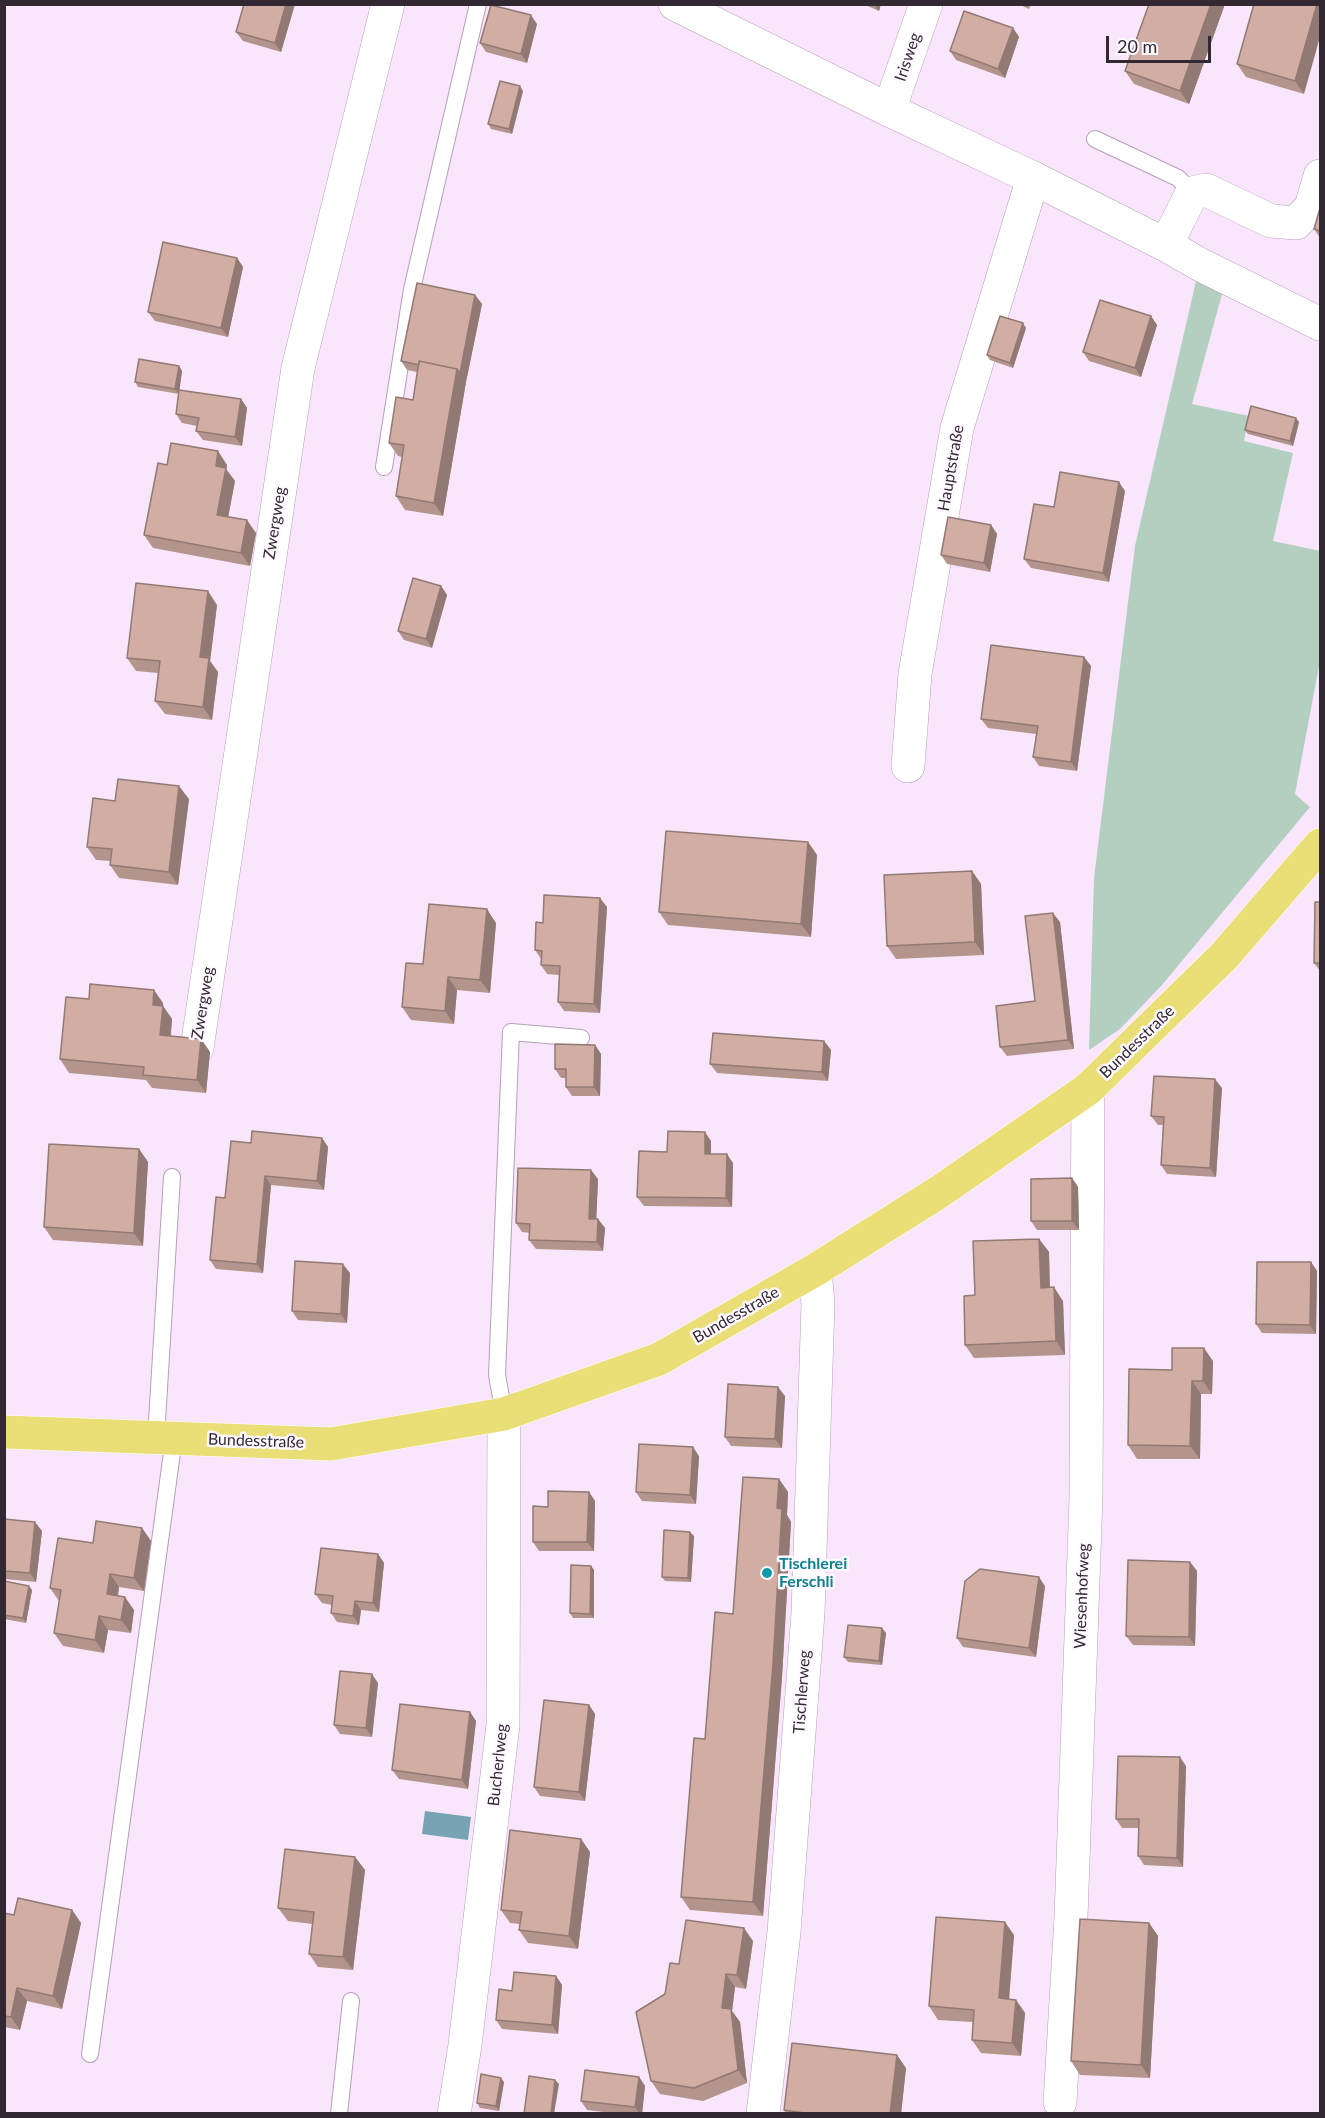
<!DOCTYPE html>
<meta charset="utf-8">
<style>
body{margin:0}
#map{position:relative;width:1325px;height:2118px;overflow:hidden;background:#fae6fc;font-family:Lato,sans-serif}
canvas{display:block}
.frame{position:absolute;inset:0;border:6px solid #312832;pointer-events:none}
.scale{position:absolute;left:1106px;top:36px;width:105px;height:27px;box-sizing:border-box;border:3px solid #312832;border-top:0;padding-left:8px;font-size:18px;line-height:21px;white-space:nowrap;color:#312832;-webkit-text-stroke:4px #fef9ff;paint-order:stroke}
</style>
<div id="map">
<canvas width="1325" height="2118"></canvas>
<div class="frame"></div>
<div class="scale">20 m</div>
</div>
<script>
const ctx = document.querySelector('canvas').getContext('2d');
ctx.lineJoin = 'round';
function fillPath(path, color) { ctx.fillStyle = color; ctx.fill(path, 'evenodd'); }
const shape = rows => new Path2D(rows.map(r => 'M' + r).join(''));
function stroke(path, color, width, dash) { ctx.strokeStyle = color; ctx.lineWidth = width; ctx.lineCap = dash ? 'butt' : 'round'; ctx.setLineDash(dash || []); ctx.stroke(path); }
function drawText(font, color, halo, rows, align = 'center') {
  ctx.font = font + ' Lato,sans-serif'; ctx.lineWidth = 5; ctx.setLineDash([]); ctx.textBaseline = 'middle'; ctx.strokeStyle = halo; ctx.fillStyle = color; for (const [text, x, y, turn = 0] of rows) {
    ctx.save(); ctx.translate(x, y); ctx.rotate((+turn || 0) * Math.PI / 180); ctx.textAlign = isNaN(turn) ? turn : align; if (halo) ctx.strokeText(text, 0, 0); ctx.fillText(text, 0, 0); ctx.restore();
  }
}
const green = shape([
 [1196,281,1222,294,1192,404,1249,416,1244,441,1293,453,1273,541,1320,551,1320,661,1295,794,1310,807,1162,985,1120,1029,1089,1050,1094,878,1135,546]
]);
const water = shape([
 [425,1811,471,1817,468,1840,422,1834]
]);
const service = shape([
 [1095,139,1178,178,1192,193],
 [384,467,412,289,478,4],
 [504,1414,497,1375,511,1032,581,1038],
 [156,1437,172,1177],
 [90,2054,174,1438],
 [339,2114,351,2001]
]);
const minor = shape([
 [889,110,926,4],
 [1166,245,1192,193,1206,190,1271,221,1296,223,1311,207,1320,176],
 [908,766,915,674,957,428,1033,178],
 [197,1048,298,368,388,4],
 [1060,2102,1071,1917,1086,1497,1088,1089],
 [454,2114,465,2045,503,1725,504,1414],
 [763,2114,784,1932,808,1613,818,1304,815,1270]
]);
const secondary = shape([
 [675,4,889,110,1033,178,1166,245,1199,264,1320,324]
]);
const primary = shape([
 [4,1432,331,1444,504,1414,659,1359,815,1270,939,1192,1088,1089,1224,956,1320,845]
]);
const wall = shape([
 [295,4,281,52,243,41,236,32],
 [863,4,881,4,879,11],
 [1018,4,1031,4,1029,9],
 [1149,4,1225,4,1189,104,1134,84,1125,71],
 [1254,4,1304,94,1246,77,1237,64],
 [537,24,527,63,486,52,480,43],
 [1013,28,1019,37,1005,78,956,60,950,51],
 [523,91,512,134,491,129,488,124],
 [1320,208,1320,238,1314,229],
 [237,258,243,267,228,337,155,321,148,312],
 [475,295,482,304,466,382,443,516,405,510,396,496,402,457,398,456,389,443,413,400,417,372,407,370,401,361],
 [1151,316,1157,325,1141,377,1089,361,1083,352],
 [1026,328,1013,368,990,360,987,355],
 [179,366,182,371,179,390,241,399,247,408,242,446,203,440,196,431,197,426,182,423,176,414,179,394,138,387,135,382],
 [1299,422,1293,446,1248,434,1245,430],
 [167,465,227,465,226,469,235,481,228,517,256,533,250,566,153,548,144,535],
 [1125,491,1109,582,1031,568,1024,559],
 [991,525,997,534,990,572,947,564,941,555],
 [441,586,447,595,432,648,404,640,398,631],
 [217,605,210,661,218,672,212,720,165,714,155,701,158,673,136,671,127,658],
 [1084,657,1091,666,1077,771,1039,766,1033,757,1036,734,988,728,981,719],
 [189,799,178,885,119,878,110,865,111,861,96,860,87,847,115,801],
 [808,842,817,855,811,937,668,925,659,912],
 [972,871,981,884,984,955,896,959,887,946],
 [1320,902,1320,971,1314,963],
 [607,907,600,1013,564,1011,558,1002,559,975,547,974,541,965,541,959,535,950,543,923],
 [1060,922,1074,1049,1007,1056,1000,1047,1035,1001],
 [496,923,490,993,457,990,454,1024,411,1020,402,1007,423,964],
 [89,999,163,1003,163,1006,172,1019,171,1036,201,1039,210,1052,206,1093,152,1088,146,1080,69,1073,60,1059],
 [824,1041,831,1050,828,1081,717,1073,710,1064],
 [595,1045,601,1054,600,1096,572,1096,566,1087,566,1078,561,1078,555,1069],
 [1222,1088,1216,1177,1167,1174,1161,1165,1163,1125,1158,1125,1151,1116],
 [322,1138,328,1147,324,1190,271,1185,263,1273,216,1269,210,1260,225,1198],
 [711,1141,711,1154,733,1163,732,1207,644,1206,637,1197,667,1152],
 [139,1149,148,1162,143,1246,53,1240,44,1227],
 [1072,1178,1078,1187,1079,1230,1037,1230,1031,1221],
 [598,1179,596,1219,598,1219,605,1228,603,1251,536,1249,529,1240,530,1233,522,1232,516,1223],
 [1039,1239,1049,1252,1050,1288,1063,1301,1065,1355,974,1358,965,1345,975,1295],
 [1311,1262,1317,1271,1316,1334,1262,1333,1256,1324],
 [350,1273,347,1323,298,1320,292,1311],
 [1213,1361,1212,1394,1201,1394,1200,1459,1137,1459,1128,1445,1172,1370],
 [785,1396,782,1448,731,1446,725,1437],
 [699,1456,696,1504,642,1501,636,1492],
 [779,1479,788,1492,787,1515,791,1522,782,1677,763,1916,690,1910,681,1897,733,1614],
 [589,1492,595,1501,594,1551,539,1551,533,1542,548,1507],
 [4,1519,42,1531,36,1582,4,1579],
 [142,1528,151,1541,144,1591,119,1587,118,1596,134,1610,131,1633,108,1630,104,1653,63,1646,54,1633,59,1601,50,1588,93,1543],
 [694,1536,691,1582,665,1581,662,1577],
 [378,1554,384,1563,379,1612,361,1610,359,1625,337,1622,331,1613,332,1605,322,1603,315,1594],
 [1190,1562,1197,1571,1195,1646,1133,1645,1126,1636],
 [591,1566,594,1570,594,1618,573,1618,570,1613],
 [4,1581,32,1590,26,1623,4,1619],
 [1045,1586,1036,1657,963,1647,957,1638],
 [886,1633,882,1665,848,1662,844,1657],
 [378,1683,372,1737,340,1734,334,1725],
 [589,1705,595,1714,585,1801,540,1796,534,1787],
 [470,1712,476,1721,468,1789,399,1779,392,1770],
 [1186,1766,1183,1867,1144,1865,1138,1856,1139,1828,1122,1828,1116,1819],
 [581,1839,590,1852,578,1949,528,1943,519,1930,520,1924,510,1923,501,1910],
 [355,1857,365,1870,353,1970,318,1967,309,1954,312,1924,288,1921,278,1908],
 [72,1910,81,1923,62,2009,27,2001,20,2030,4,2027,4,1913,14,1915],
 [1149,1923,1158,1936,1150,2078,1080,2075,1071,2061],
 [1014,1935,1009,1999,1016,2000,1025,2013,1021,2056,981,2053,972,2040,973,2022,938,2020,929,2006],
 [753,1941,746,1989,735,1987,732,2011,740,2022,747,2083,703,2101,660,2094,651,2081,665,1994,679,1964],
 [556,1976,562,1985,558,2034,502,2029,496,2020,512,1991],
 [906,2068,901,2114,786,2114,784,2110],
 [639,2077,645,2086,642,2114,620,2114,587,2110,581,2101],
 [504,2082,499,2111,480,2108,477,2103]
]);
const shadedWall = shape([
 [286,4,295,4,281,52,275,43],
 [874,4,881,4,879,11],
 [1211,4,1225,4,1189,104,1180,91],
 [1317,4,1320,4,1320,37,1304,94,1295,81],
 [531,15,537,24,527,63,521,54],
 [1013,28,1019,37,1005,78,998,69],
 [520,86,523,91,512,134,509,129],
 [237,258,243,267,228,337,221,328],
 [475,295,482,304,466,382,460,373],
 [1151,316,1157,325,1141,377,1135,368],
 [1023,323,1026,328,1013,368,1010,363],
 [179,366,182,371,179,394,175,389],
 [457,369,466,382,443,516,434,503],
 [241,399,247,408,242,446,235,437],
 [1296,418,1299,422,1293,446,1290,441],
 [218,451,227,465,226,469,235,481,226,528,217,515,216,466],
 [1119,482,1125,491,1109,582,1103,573],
 [247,520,256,533,250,566,241,553],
 [991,525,997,534,990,572,984,563],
 [441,586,447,595,432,648,426,639],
 [208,591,217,605,210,661,218,672,212,720,203,707,200,657],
 [1084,657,1091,666,1077,771,1071,762],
 [179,786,189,799,178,885,169,872],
 [808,842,817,855,811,937,801,924],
 [972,871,981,884,984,955,975,942],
 [600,898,607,907,600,1013,594,1004],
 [487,909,496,923,490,993,480,980],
 [1053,913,1060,922,1074,1049,1068,1040],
 [448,977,457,990,454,1024,445,1011],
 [154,990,163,1003,163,1008,163,1006,172,1019,169,1048,160,1035,153,1005],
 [201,1039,210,1052,206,1093,197,1080],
 [824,1041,831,1050,828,1081,822,1072],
 [595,1045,601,1054,600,1096,594,1087],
 [1215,1079,1222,1088,1216,1177,1210,1168],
 [705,1132,711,1141,711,1163,705,1154],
 [322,1138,328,1147,324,1190,317,1181],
 [139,1149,148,1162,143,1246,134,1233],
 [727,1154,733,1163,732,1207,726,1198],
 [591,1170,598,1179,596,1228,589,1219],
 [265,1176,271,1185,263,1273,257,1264],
 [1072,1178,1078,1187,1079,1230,1072,1221],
 [598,1219,605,1228,603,1251,597,1242],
 [1039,1239,1049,1252,1050,1301,1041,1288],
 [1311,1262,1317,1271,1316,1334,1310,1325],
 [343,1264,350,1273,347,1323,341,1314],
 [1054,1287,1063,1301,1065,1355,1056,1341],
 [1204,1348,1213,1361,1212,1394,1203,1381],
 [1192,1381,1201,1394,1200,1459,1190,1446],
 [778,1387,785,1396,782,1448,775,1439],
 [693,1447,699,1456,696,1504,690,1495],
 [779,1479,788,1492,787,1515,791,1522,782,1677,763,1916,753,1902],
 [589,1492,595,1501,594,1551,587,1542],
 [35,1522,42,1531,36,1582,30,1573],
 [142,1528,151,1541,144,1591,134,1578],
 [690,1532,694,1536,691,1582,688,1578],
 [378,1554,384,1563,379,1612,373,1603],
 [1190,1562,1197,1571,1195,1646,1189,1637],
 [591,1566,594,1570,594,1618,590,1614],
 [110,1574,119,1587,116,1607,107,1594],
 [1039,1577,1045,1586,1036,1657,1029,1648],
 [29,1586,32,1590,26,1623,23,1618],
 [125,1597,134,1610,131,1633,121,1620],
 [355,1601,361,1610,359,1625,353,1616],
 [99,1616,108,1630,104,1653,95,1640],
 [882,1628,886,1633,882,1665,879,1661],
 [372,1674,378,1683,372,1737,366,1728],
 [589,1705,595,1714,585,1801,579,1792],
 [470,1712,476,1721,468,1789,462,1780],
 [1180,1757,1186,1766,1183,1867,1177,1858],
 [581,1839,590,1852,578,1949,569,1936],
 [355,1857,365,1870,353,1970,343,1957],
 [72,1910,81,1923,62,2009,53,1996],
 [1005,1922,1014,1935,1008,2012,999,1998],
 [1149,1923,1158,1936,1150,2078,1141,2065],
 [744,1928,753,1941,746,1989,737,1975],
 [726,1974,735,1987,732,2011,740,2022,747,2083,738,2070,722,2008],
 [556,1976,562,1985,558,2034,552,2025],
 [17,1988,27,2001,20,2030,11,2017],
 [1016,2000,1025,2013,1021,2056,1012,2043],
 [897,2055,906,2068,901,2114,890,2114],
 [639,2077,645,2086,642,2114,640,2114,635,2107],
 [501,2078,504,2082,499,2111,496,2106],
 [555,2080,559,2084,554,2114,551,2114]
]);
const building = shape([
 [244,4,286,4,275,43,236,32,244,4],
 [1149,4,1211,4,1180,91,1125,71,1149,4],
 [1254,4,1317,4,1295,81,1237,64,1254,4],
 [491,5,531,15,521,54,480,43,491,5],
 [964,11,1013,28,998,69,950,51,964,11],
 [500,81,520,86,509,129,488,124,500,81],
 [1320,208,1320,231,1314,229,1320,208],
 [163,242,237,258,221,328,148,312,163,242],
 [417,283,475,295,460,373,457,369,419,361,419,365,401,361,417,283],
 [1100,300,1151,316,1135,368,1083,352,1100,300],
 [1000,316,1023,323,1010,363,987,355,1000,316],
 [139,359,179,366,175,389,135,382,139,359],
 [419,361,457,369,434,503,396,496,404,445,389,443,396,397,413,400,419,361],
 [179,390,241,399,235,437,196,431,199,418,176,414,179,390],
 [1251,406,1296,418,1290,441,1245,430,1251,406],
 [171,443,218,451,216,466,226,468,217,515,247,520,241,553,144,535,158,463,167,465,171,443],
 [1060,472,1119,482,1103,573,1024,559,1034,504,1054,507,1060,472],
 [948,517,991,525,984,563,941,555,948,517],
 [413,578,441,586,426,639,398,631,413,578],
 [136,583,208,591,200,657,209,658,203,707,155,701,160,661,127,658,136,583],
 [991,645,1084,657,1071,762,1033,757,1038,726,981,719,991,645],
 [118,779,179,786,169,872,110,865,112,849,87,847,93,798,115,801,118,779],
 [666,831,808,842,801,924,659,912,666,831],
 [972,871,975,942,887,946,884,875,972,871],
 [544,895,600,898,594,1004,558,1002,560,966,541,965,542,951,535,950,536,922,543,923,544,895],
 [1315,902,1320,902,1320,963,1314,963,1315,902],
 [429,904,487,909,480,980,448,977,445,1011,402,1007,406,963,423,964,429,904],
 [1053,913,1068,1040,1000,1047,996,1006,1035,1001,1025,916,1053,913],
 [90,984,154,990,153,1005,163,1006,160,1035,201,1039,197,1080,143,1075,144,1067,60,1059,66,997,89,999,90,984],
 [713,1033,824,1041,822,1072,710,1064,713,1033],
 [555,1044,595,1045,594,1087,566,1087,566,1069,555,1069,555,1044],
 [1154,1076,1215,1079,1210,1168,1161,1165,1164,1117,1151,1116,1154,1076],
 [252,1131,322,1138,317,1181,265,1176,257,1264,210,1260,216,1197,225,1198,231,1141,251,1143,252,1131],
 [668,1131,705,1132,705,1154,727,1154,726,1198,637,1197,639,1151,667,1152,668,1131],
 [49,1144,139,1149,134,1233,44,1227,49,1144],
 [518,1168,591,1170,589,1219,598,1219,597,1242,529,1240,530,1224,516,1223,518,1168],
 [1072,1178,1072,1221,1031,1221,1031,1179,1072,1178],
 [1039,1239,1041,1288,1054,1287,1056,1341,965,1345,964,1296,975,1295,973,1241,1039,1239],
 [295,1261,343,1264,341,1314,292,1311,295,1261],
 [1257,1262,1311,1262,1310,1325,1256,1324,1257,1262],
 [1172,1348,1204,1348,1203,1381,1192,1381,1190,1446,1128,1445,1129,1369,1172,1370,1172,1348],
 [728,1384,778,1387,775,1439,725,1437,728,1384],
 [639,1444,693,1447,690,1495,636,1492,639,1444],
 [743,1477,779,1479,777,1508,782,1509,773,1664,753,1902,681,1897,694,1738,705,1739,715,1612,733,1614,743,1477],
 [548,1491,589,1492,587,1542,533,1542,533,1506,548,1507,548,1491],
 [4,1519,35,1522,30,1573,4,1571,4,1519],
 [96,1521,142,1528,134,1578,110,1574,107,1594,125,1597,121,1620,99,1616,95,1640,54,1633,61,1590,50,1588,58,1538,93,1543,96,1521],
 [664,1530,690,1532,688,1578,662,1577,664,1530],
 [321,1548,378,1554,373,1603,355,1601,353,1616,331,1613,333,1596,315,1594,321,1548],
 [1128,1560,1190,1562,1189,1637,1126,1636,1128,1560],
 [571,1565,591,1566,590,1614,570,1613,571,1565],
 [980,1569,1039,1577,1029,1648,957,1638,965,1581,980,1569],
 [4,1581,29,1586,23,1618,4,1615,4,1581],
 [848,1625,882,1628,879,1661,844,1657,848,1625],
 [340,1671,372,1674,366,1728,334,1725,340,1671],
 [544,1700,589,1705,579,1792,534,1787,544,1700],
 [400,1704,470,1712,462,1780,392,1770,400,1704],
 [1118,1756,1180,1757,1177,1858,1138,1856,1139,1819,1116,1819,1118,1756],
 [510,1830,581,1839,569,1936,519,1930,522,1912,501,1910,510,1830],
 [285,1849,355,1857,343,1957,309,1954,314,1912,278,1908,285,1849],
 [18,1898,72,1910,53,1996,17,1988,11,2017,4,2016,4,1913,14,1915,18,1898],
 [936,1917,1005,1922,999,1998,1016,2000,1012,2043,972,2040,974,2010,929,2006,936,1917],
 [1080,1919,1149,1923,1141,2065,1071,2061,1080,1919],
 [686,1920,744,1928,737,1975,726,1974,722,2008,731,2009,738,2070,694,2088,651,2081,636,2012,665,1994,670,1963,679,1964,686,1920],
 [514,1972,556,1976,552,2025,496,2020,499,1989,512,1991,514,1972],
 [792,2043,897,2055,890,2114,812,2114,784,2110,792,2043],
 [585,2070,639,2077,635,2107,581,2101,585,2070],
 [481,2074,501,2078,496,2106,477,2103,481,2074],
 [529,2076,555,2080,551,2114,524,2114,529,2076]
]);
const markers = [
 [767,1573,6,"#0f9aa8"]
];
const streetNames = [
 ["Irisweg",908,57,-71],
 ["Hauptstraße",951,468,-80],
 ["Zwergweg",275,523,-81],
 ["Zwergweg",203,1003,-81],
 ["Bundesstraße",1137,1042,-44],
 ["Bundesstraße",736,1315,-30],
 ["Bundesstraße",256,1441,2],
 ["Wiesenhofweg",1082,1596,-88],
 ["Tischlerweg",802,1692,-86],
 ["Bucherlweg",498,1765,-84]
];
const cultureNames = [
 ["Tischlerei",779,1564],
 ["Ferschli",779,1582]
];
fillPath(green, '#b3cfc0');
fillPath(water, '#77a4b2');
stroke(service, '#b69fb9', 18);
stroke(minor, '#b69fb9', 34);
stroke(secondary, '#b69fb9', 34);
stroke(primary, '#fff', 34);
stroke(service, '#fff', 16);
stroke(minor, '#fff', 33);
stroke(secondary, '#fff', 33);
stroke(primary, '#eade77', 33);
fillPath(wall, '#b4958d');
fillPath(shadedWall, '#927973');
fillPath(building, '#d1ada4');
stroke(building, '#927973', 1.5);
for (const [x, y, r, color] of markers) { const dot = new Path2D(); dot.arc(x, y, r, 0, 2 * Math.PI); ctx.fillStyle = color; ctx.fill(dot); stroke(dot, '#fef9ff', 2); }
drawText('16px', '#312832', '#fef9ff', streetNames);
drawText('bold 16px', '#0d838f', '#fef9ff', cultureNames, 'left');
</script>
